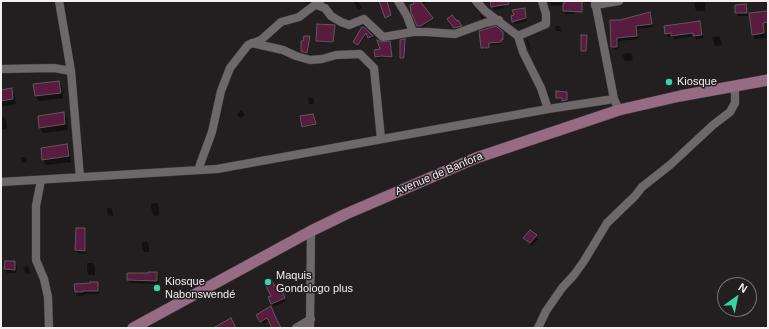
<!DOCTYPE html>
<meta charset="utf-8">
<style>
body{margin:0}
#map{position:relative;width:769px;height:329px;overflow:hidden;background:#231e20;font-family:Helvetica,sans-serif}
canvas{display:block}
.frame{position:absolute;inset:0;border:2px solid #f3f0f1;pointer-events:none}
.north{position:absolute;left:717px;top:277px;width:40px;height:40px;box-sizing:border-box;background:#231e20;border:1px solid #767274;border-radius:50%;rotate:33deg;font-size:11px;font-weight:700;line-height:16px;text-align:center;color:#f3f0f1}
.north::after{content:'';display:block;margin:auto;width:14px;height:18px;background:#38d4a5;clip-path:polygon(50% 0,100% 100%,50% 72%,0 100%)}
</style>
<div id="map">
<canvas width="769" height="329"></canvas>
<div class="frame"></div>
<div class="north">N</div>
</div>
<script>
const ctx = document.querySelector('canvas').getContext('2d');
ctx.lineJoin = 'round';
function fillPath(path, color) { ctx.fillStyle = color; ctx.fill(path, 'evenodd'); }
const shape = rows => new Path2D(rows.map(r => 'M' + r).join(''));
function stroke(path, color, width, dash) { ctx.strokeStyle = color; ctx.lineWidth = width; ctx.lineCap = dash ? 'butt' : 'round'; ctx.setLineDash(dash || []); ctx.stroke(path); }
function drawText(font, color, halo, rows, align = 'center') {
  ctx.font = font + ' Helvetica,sans-serif'; ctx.lineWidth = 3; ctx.setLineDash([]); ctx.textBaseline = 'middle'; ctx.strokeStyle = halo; ctx.fillStyle = color; for (const [text, x, y, turn = 0] of rows) {
    ctx.save(); ctx.translate(x, y); ctx.rotate((+turn || 0) * Math.PI / 180); ctx.textAlign = isNaN(turn) ? turn : align; if (halo) ctx.strokeText(text, 0, 0); ctx.fillText(text, 0, 0); ctx.restore();
  }
}
const shadow = shape([
 [305,1,313,1,308,5],
 [353,1,358,1,362,8,358,10],
 [414,1,426,1,426,3,421,5,432,19,422,28,419,28,412,11,416,5],
 [491,1,502,1,504,8,494,10],
 [549,1,575,1,575,14,565,14,564,11,564,5,551,6],
 [584,1,589,1,589,3,585,3],
 [695,1,705,1,705,11,697,11,695,8],
 [745,5,747,9,748,16,738,16,736,13,736,6],
 [525,9,527,21,515,24,513,21],
 [768,12,768,21,759,23,759,26,763,25,765,30,766,38,755,39,753,34,750,14],
 [649,13,651,16,653,27,637,29,638,39,619,41,618,50,614,49,612,46,628,18,645,16],
 [480,14,484,18,485,21,482,22],
 [449,19,457,22,462,28,456,30],
 [700,23,702,26,703,38,696,39,695,36,674,39,672,36,668,37,666,33],
 [334,26,333,43,317,42,317,40],
 [555,26,560,26,561,31,556,31],
 [362,28,373,37,373,38,370,39,368,33,359,46,354,42],
 [502,32,504,41,501,41,501,44,490,45,490,49,483,50,482,48],
 [719,36,722,45,715,46,712,37],
 [309,37,310,38,307,54,302,51],
 [527,39,528,40,531,53,526,40],
 [405,40,405,59,401,59,401,58],
 [390,45,393,59,384,57,377,59,376,56],
 [631,53,633,60,625,61,622,54],
 [59,82,62,87,63,98,39,101,36,96,34,85],
 [11,89,14,94,16,104,1,107,1,91],
 [566,93,568,102,564,103,563,100,558,99,557,98],
 [308,98,313,98,314,104,309,104],
 [241,110,245,115,240,118,237,114],
 [64,113,67,119,68,130,43,133,40,128],
 [314,116,316,125,303,128,302,127],
 [4,117,6,120,7,129,1,130,1,118],
 [67,145,70,151,71,162,46,165,43,160],
 [21,157,26,157,27,162,22,163],
 [157,203,159,207,159,215,154,216,152,212,151,204],
 [107,208,111,208,113,212,113,216,109,215,107,212],
 [84,229,86,232,86,254,78,253,76,250],
 [536,236,538,239,532,246,525,238],
 [142,242,147,242,149,246,149,252,144,252,142,249],
 [6,262,15,262,17,266,16,273,7,273,5,269],
 [87,263,93,263,95,267,95,275,89,275,87,271],
 [28,266,31,274,26,274,23,267],
 [157,273,159,276,159,284,130,283,128,280],
 [97,283,99,286,99,294,84,294,85,295,78,296,76,292,75,285],
 [281,292,286,301,274,307,269,298],
 [271,308,280,328,273,328,269,321,263,324,258,315]
]);
const building = shape([
 [379,1,387,1,391,15,385,18,379,1],
 [413,1,420,1,433,18,421,26,417,26,411,12,410,5,414,4,413,1],
 [490,1,508,1,509,4,491,7,490,1],
 [564,1,582,1,582,12,563,11,563,3,565,3,564,1],
 [746,4,747,13,735,13,735,5,746,4],
 [525,8,526,18,512,22,511,16,514,15,512,10,525,8],
 [768,11,768,22,763,23,764,33,752,35,749,13,768,11],
 [650,12,652,24,636,26,637,36,617,38,617,47,611,47,610,20,620,20,650,12],
 [452,15,457,21,458,20,462,26,454,28,447,19,452,15],
 [700,21,702,35,693,36,693,33,671,36,671,33,665,34,664,26,700,21],
 [317,24,335,25,333,42,316,41,317,24],
 [496,26,503,32,503,40,501,40,501,42,489,43,489,48,481,48,479,31,496,26],
 [362,27,365,28,373,36,368,38,366,33,358,45,353,42,362,27],
 [581,35,587,35,586,51,581,51,581,35],
 [304,36,310,36,307,53,301,51,301,41,303,41,304,36],
 [405,39,404,58,400,58,400,40,405,39],
 [377,40,382,42,390,41,392,57,382,56,375,57,374,50,380,49,377,40],
 [59,81,61,93,35,96,33,84,59,81],
 [12,88,13,99,1,101,1,90,12,88],
 [556,91,567,92,567,100,562,101,562,98,556,98,556,91],
 [64,112,65,124,39,128,38,116,64,112],
 [313,114,316,124,302,127,300,116,313,114],
 [67,144,69,156,42,160,41,148,67,144],
 [76,228,85,228,85,251,75,250,76,228],
 [530,230,537,235,530,243,523,238,530,230],
 [5,261,15,261,15,270,4,269,5,261],
 [149,272,157,272,157,281,127,280,127,273,149,273,149,272],
 [271,279,278,292,282,290,285,298,271,304,268,297,271,296,264,282,271,279],
 [90,282,98,282,98,291,83,291,83,292,75,292,74,284,90,283,90,282],
 [271,306,275,316,281,328,272,328,267,318,260,322,256,315,271,306],
 [231,318,236,328,213,328,231,318]
]);
const street = shape([
 [59,1,71,71,80,177],
 [398,1,407,16,413,32,427,32,455,34,485,23,499,20],
 [476,1,485,11,518,36,523,52,541,88,548,109],
 [595,1,614,99,619,110],
 [316,5,325,8,331,16,341,22,349,25,364,19,383,37,413,32],
 [595,5,619,1],
 [518,36,546,24,546,14,542,1],
 [252,43,283,50,296,56,310,60,322,59,336,55,360,54,374,68,381,139],
 [1,69,54,68,71,71],
 [198,170,212,132,221,91,230,68,248,45,261,40,281,22,299,17,320,1],
 [41,180,36,206,36,260,44,279,48,297,49,328],
 [1,182,217,169,548,109,614,99],
 [296,328,311,319],
 [310,328,311,231],
 [538,328,546,311,562,288,574,275,584,261,607,223,635,196,642,187,670,165,713,125,730,112,735,103,735,86]
]);
const secondary = shape([
 [133,328,311,231,346,214,476,158,619,110,680,96,768,80]
]);
const markers = [
 [669,82,4,"#38d4a5"],
 [268,282,4,"#38d4a5"],
 [157,288,4,"#38d4a5"]
];
const poiNames = [
 ["Kiosque",677,82],
 ["Maquis",276,276],
 ["Gondologo plus",276,289],
 ["Kiosque",165,282],
 ["Nabonswendé",165,295]
];
const streetNames = [
 ["Avenue de Banfora",439,174,-23]
];
fillPath(shadow, '#0007');
fillPath(building, '#591c3f');
stroke(building, '#5f595b', 1);
stroke(street, '#3f3b3d', 9);
stroke(secondary, '#3f3b3d', 12);
stroke(street, '#6e686b', 8);
stroke(secondary, '#976b83', 11);
for (const [x, y, r, color] of markers) { const dot = new Path2D(); dot.arc(x, y, r, 0, 2 * Math.PI); ctx.fillStyle = color; ctx.fill(dot); stroke(dot, '#231e20', 1.5); }
drawText('11px', '#f3f0f1', '#231e20', poiNames, 'left');
drawText('11px', '#f3f0f1', '#231e20', streetNames);
</script>
